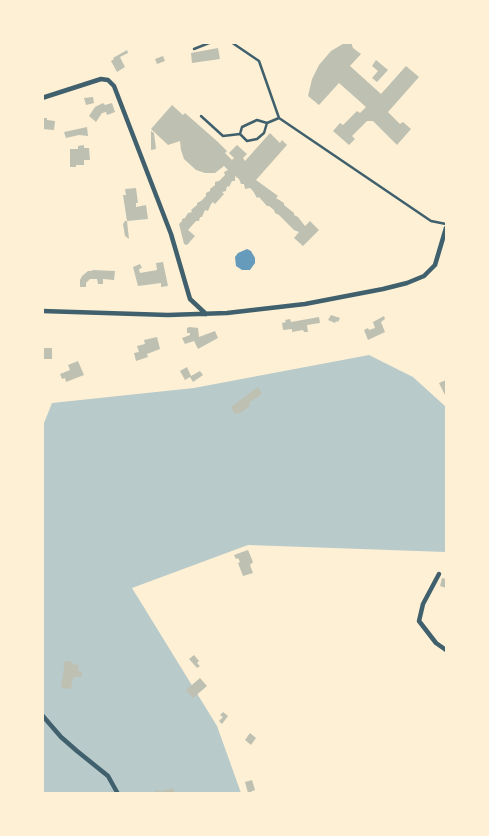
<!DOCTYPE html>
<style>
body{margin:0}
#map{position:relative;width:489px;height:836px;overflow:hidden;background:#fdf0d5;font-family:"Asap Condensed",sans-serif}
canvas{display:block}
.frame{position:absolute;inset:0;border:44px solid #fdf0d5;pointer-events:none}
</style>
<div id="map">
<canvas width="489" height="836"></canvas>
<div class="frame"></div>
</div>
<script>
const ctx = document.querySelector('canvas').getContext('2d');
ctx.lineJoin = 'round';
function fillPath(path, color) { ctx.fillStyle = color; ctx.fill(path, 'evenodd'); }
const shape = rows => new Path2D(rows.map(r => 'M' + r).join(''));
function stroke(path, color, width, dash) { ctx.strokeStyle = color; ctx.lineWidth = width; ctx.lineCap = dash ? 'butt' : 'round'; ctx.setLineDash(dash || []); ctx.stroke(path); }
const green = shape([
 [369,355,413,377,446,407,446,552,248,545,132,588,217,726,241,793,43,793,42,428,52,403,194,388]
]);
const water = shape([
 [247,249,251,251,255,258,255,263,250,270,242,270,236,266,235,257,238,253]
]);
const building = shape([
 [346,42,351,42,353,48,361,54,350,66,381,94,406,66,419,77,388,112,400,124,403,122,411,129,397,145,373,121,367,121,352,136,355,139,349,145,333,131,340,123,343,125,357,111,360,113,366,107,339,83,319,105,308,96,312,79,319,65,331,51],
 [218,48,220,59,192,63,191,53],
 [127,50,128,53,120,57,125,67,117,72,111,61,114,59,113,58],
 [163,56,165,61,157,64,155,59],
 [376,60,388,70,377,82,372,78,378,71,372,66],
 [93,97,94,103,86,105,84,98],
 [103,103,105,105,112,103,115,112,107,115,106,112,102,113,96,122,89,116,95,107],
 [172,105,183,115,185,113,218,142,227,151,225,153,232,160,234,158,229,153,237,145,247,154,243,158,245,161,270,133,280,143,282,140,287,145,256,180,278,196,276,198,284,203,284,205,294,213,294,215,298,217,305,226,310,221,319,230,303,246,294,238,299,232,294,230,279,215,275,213,274,210,269,206,267,206,259,197,257,198,253,191,250,188,245,189,244,184,241,184,239,179,235,176,235,181,232,181,229,187,227,186,226,191,222,192,224,194,215,204,213,202,211,204,208,211,205,210,202,217,200,217,199,221,196,221,188,230,195,236,187,245,184,244,179,224,182,221,182,219,185,218,188,213,192,212,191,210,197,205,197,203,201,201,206,196,206,193,210,191,210,189,215,185,215,182,219,181,225,175,224,172,228,170,224,166,215,173,205,173,196,170,184,159,181,150,180,141,168,145,151,129],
 [42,118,47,118,47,120,55,121,54,130,42,129],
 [87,127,88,136,79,135,66,138,64,132],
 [151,131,154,133,156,149,151,150],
 [84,145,84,148,89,148,90,160,84,160,84,165,76,165,76,167,70,167,70,149,78,149,78,146],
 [136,188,138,203,136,203,136,207,146,205,148,219,127,221,123,195,126,195,125,189],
 [125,221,127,221,129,239,125,236,123,224],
 [163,262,168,286,161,287,161,283,138,286,133,267,140,264,142,268,139,269,140,273,157,270,156,263],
 [92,270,115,271,114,280,103,279,103,284,98,284,97,279,90,279,86,283,86,287,80,287,80,280,82,276,88,271,92,271],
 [331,315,340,318,338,322,336,321,335,323,328,320],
 [384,316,385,319,381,322,385,332,368,340,364,330,368,328,369,330,375,328,373,322],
 [319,317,320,323,307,325,308,332,304,332,303,330,292,332,292,329,283,330,282,323,286,322,285,320,290,319,291,322],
 [190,327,198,328,199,337,215,331,218,338,198,349,194,341,185,344,182,338,190,335,190,333,187,333,187,328],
 [157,337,160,349,147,354,148,357,136,361,134,353,139,352,137,346,145,344,144,340],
 [42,348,52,348,52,359,42,359],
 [78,361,84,375,66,382,65,378,62,379,60,374,70,370,68,365],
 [187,367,191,376,200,371,203,375,193,382,190,377,185,380,180,371],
 [446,380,446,394,445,395,439,383],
 [258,387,262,394,249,403,250,406,239,414,238,412,235,414,231,407],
 [248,550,253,562,250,565,253,573,243,576,238,563,240,562,238,558,236,559,234,555],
 [442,578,446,579,446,588,440,586],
 [194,655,199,661,197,663,200,666,197,668,189,659],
 [65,661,72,662,72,664,79,665,78,671,82,672,82,677,73,677,71,689,61,688],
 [200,678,207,686,193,698,186,690],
 [223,712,228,716,222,724,219,721,223,717,220,715],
 [250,733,256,738,251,745,245,740],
 [252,780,255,790,248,793,245,782],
 [173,788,175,794,156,794,155,791,159,790,159,792]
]);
const service = shape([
 [231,42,259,61,279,118,431,221,446,224],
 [194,49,209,43,217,42],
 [201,116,223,136,240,134],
 [267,123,264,133,257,139,247,141,240,134,242,127,257,120,267,123,279,118]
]);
const minor = shape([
 [42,98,101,79,108,80,114,86,171,234,190,299,206,314],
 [42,311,168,315,227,313,305,304,383,289,407,283,424,276,435,265,446,228],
 [439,574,423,604,419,621,436,643,446,650],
 [42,715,61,737,77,751,108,776,118,794]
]);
fillPath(green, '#b9caca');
fillPath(water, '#669bbc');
fillPath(building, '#bec0b2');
stroke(service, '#3f606c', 2.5);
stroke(minor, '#3f606c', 4.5);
</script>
